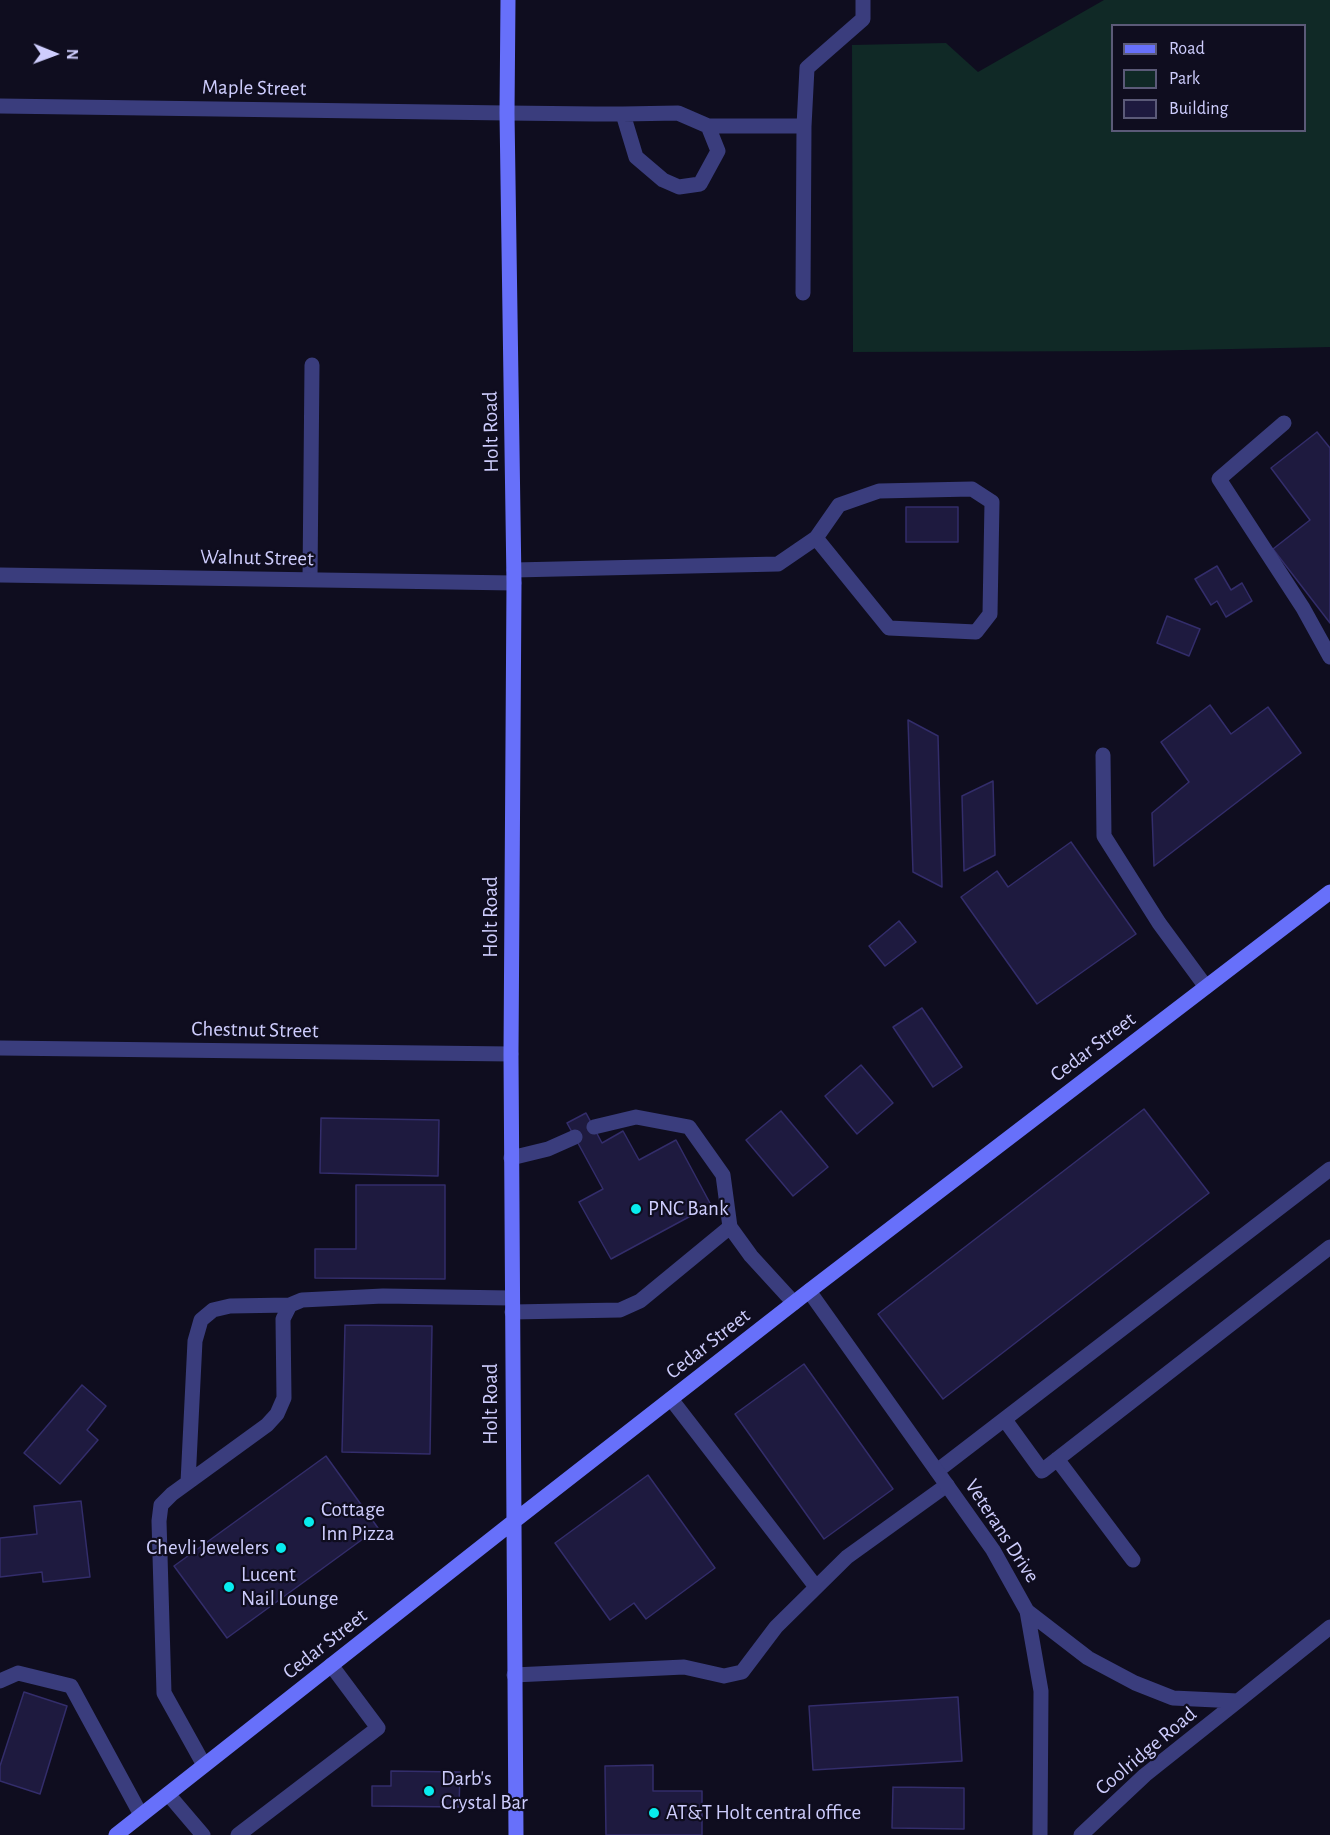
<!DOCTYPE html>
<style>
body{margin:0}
#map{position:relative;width:1330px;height:1835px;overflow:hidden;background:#0f0d1f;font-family:"Alegreya Sans",sans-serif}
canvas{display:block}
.legend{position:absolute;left:1111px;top:24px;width:195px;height:108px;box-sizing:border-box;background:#0f0d1f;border:2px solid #5b5a78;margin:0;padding:8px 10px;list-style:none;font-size:18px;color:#cecdfd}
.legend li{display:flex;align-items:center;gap:12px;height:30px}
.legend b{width:30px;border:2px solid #5b5a78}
.north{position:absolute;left:24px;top:24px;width:60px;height:60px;-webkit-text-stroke:4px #0f0d1f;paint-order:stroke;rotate:91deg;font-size:16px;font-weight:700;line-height:24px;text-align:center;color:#cecdfd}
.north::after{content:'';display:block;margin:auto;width:21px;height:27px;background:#cecdfd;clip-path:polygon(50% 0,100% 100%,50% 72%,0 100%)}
</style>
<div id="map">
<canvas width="1330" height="1835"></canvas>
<ul class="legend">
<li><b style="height:8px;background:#6770fa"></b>Road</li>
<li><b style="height:16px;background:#102926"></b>Park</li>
<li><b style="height:16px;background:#1e1a3f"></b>Building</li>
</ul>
<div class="north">N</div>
</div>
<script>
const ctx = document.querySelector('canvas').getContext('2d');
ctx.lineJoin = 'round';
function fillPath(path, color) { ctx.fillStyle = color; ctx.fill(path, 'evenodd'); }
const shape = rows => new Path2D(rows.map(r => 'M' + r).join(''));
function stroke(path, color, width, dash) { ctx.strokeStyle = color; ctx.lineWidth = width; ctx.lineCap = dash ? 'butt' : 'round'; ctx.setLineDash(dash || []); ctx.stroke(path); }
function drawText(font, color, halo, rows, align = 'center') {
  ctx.font = font + ' "Alegreya Sans",sans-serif'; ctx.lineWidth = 4.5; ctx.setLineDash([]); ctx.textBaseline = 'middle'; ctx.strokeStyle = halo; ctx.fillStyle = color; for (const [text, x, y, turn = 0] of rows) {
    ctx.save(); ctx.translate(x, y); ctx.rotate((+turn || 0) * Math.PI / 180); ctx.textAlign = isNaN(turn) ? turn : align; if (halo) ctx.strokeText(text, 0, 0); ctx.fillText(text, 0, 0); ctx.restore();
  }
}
const green = shape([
 [1104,0,1330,0,1330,347,1135,351,853,352,852,45,946,43,978,72],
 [1112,26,1304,26,1304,130,1112,130]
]);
const building = shape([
 [1317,432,1330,448,1330,623,1273,549,1310,520,1271,468,1317,432],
 [906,507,958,507,958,542,906,542,906,507],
 [1217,566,1231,590,1242,583,1252,601,1226,617,1217,601,1211,605,1195,579,1217,566],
 [1167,616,1200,629,1189,656,1157,643,1167,616],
 [1210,705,1231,734,1268,707,1301,753,1154,866,1152,813,1189,782,1161,742,1210,705],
 [908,720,938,736,942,887,913,872,908,720],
 [993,781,995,855,964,871,962,796,993,781],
 [1071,842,1136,934,1037,1004,961,897,997,871,1008,887,1071,842],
 [899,921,916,942,885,966,869,946,899,921],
 [922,1008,962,1067,933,1087,893,1027,922,1008],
 [861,1065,893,1103,857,1134,825,1096,861,1065],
 [1144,1109,1209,1193,943,1399,878,1314,1144,1109],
 [781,1111,828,1167,793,1196,746,1140,781,1111],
 [586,1113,602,1143,623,1131,639,1160,676,1140,711,1205,611,1259,579,1202,603,1189,567,1123,586,1113],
 [321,1118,439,1120,438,1176,320,1173,321,1118],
 [356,1185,445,1185,445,1279,315,1278,315,1249,356,1249,356,1185],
 [345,1325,432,1326,430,1454,342,1452,345,1325],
 [804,1364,893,1489,824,1539,735,1414,804,1364],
 [82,1385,106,1406,87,1430,98,1440,60,1484,24,1453,82,1385],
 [326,1456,378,1528,227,1638,174,1566,326,1456],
 [648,1475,715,1568,646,1619,634,1603,610,1620,555,1543,648,1475],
 [81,1501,90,1577,43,1582,42,1572,0,1577,0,1538,37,1534,34,1506,81,1501],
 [24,1692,67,1706,40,1794,0,1781,0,1766,24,1692],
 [958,1697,962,1761,813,1770,809,1706,958,1697],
 [653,1765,653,1791,702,1791,702,1835,606,1835,605,1766,653,1765],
 [391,1771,460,1772,459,1807,372,1806,372,1786,391,1786,391,1771],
 [893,1787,964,1788,964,1829,892,1828,893,1787]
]);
const service = shape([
 [507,113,595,114,623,114,678,113,708,126,718,151,700,184,679,187,663,180,636,157,623,114],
 [708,126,804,126,807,68,863,19,863,0],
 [803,293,804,126],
 [1284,423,1219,479,1303,608,1330,657],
 [514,570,778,564,816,538,839,505,879,491,972,489,992,502,990,614,976,632,889,628,816,538],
 [310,579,312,365],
 [1103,755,1104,836,1159,923,1206,987],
 [594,1127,636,1117,689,1127,723,1175,730,1227],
 [511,1158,548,1149,575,1137],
 [512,1312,620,1310,640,1301,730,1227,751,1256,794,1303],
 [671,1399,816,1587],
 [1005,1420,1042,1471,1330,1247],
 [1057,1459,1133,1560],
 [937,1471,1330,1169],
 [188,1482,195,1341,201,1320,213,1310,230,1306,290,1305],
 [514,1675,684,1667,724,1676,742,1672,776,1627,847,1557,947,1485],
 [0,1681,18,1673,71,1686,141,1815],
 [204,1765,164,1693,159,1521,161,1505,172,1494,267,1425,277,1414,284,1398,283,1319,290,1305,302,1300,383,1296,511,1298],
 [168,1794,203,1835],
 [238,1835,378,1728,331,1665]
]);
const minor = shape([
 [0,106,507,113],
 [0,575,514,583],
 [0,1048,511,1054],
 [809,1291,993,1550,1027,1611,1041,1691,1040,1835],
 [1027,1611,1088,1658,1135,1683,1173,1698,1238,1701,1330,1627],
 [1081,1835,1145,1775,1238,1701]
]);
const secondary = shape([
 [508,0,507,113,514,583,511,1054,516,1835],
 [116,1835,513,1522,809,1291,1330,892]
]);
const markers = [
 [636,1209,6,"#08ecee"],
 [309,1522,6,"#08ecee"],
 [281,1548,6,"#08ecee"],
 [229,1587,6,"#08ecee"],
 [429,1791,6,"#08ecee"],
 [654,1813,6,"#08ecee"]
];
const streetNames = [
 ["Maple Street",254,88,1],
 ["Holt Road",491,432,-91],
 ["Walnut Street",257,558,1],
 ["Holt Road",491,917,-90],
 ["Chestnut Street",255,1030,1],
 ["Cedar Street",1093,1047,-37],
 ["Cedar Street",708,1344,-38],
 ["Holt Road",491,1404,-90],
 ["Veterans Drive",1002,1531,57],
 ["Cedar Street",325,1644,-38],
 ["Coolridge Road",1146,1751,-40]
];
const poiNames = [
 ["PNC Bank",648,1209],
 ["Cottage",321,1510],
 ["Inn Pizza",321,1534],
 ["Chevli Jewelers",269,1548,"right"],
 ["Lucent",241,1575],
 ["Nail Lounge",241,1599],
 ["Darb's",441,1779],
 ["Crystal Bar",441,1803],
 ["AT&T Holt central office",666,1813]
];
fillPath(green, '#102926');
fillPath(building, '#1e1a3f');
stroke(building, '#332d6b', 1.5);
stroke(service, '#3a3d7d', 15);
stroke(minor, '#3a3d7d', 15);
stroke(secondary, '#6770fa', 15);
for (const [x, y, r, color] of markers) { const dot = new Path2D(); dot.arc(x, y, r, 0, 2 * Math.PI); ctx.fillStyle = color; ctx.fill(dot); stroke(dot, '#0f0d1f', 2); }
drawText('21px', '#cecdfd', '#0f0d1f', streetNames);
drawText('21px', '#cecdfd', '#0f0d1f', poiNames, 'left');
</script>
